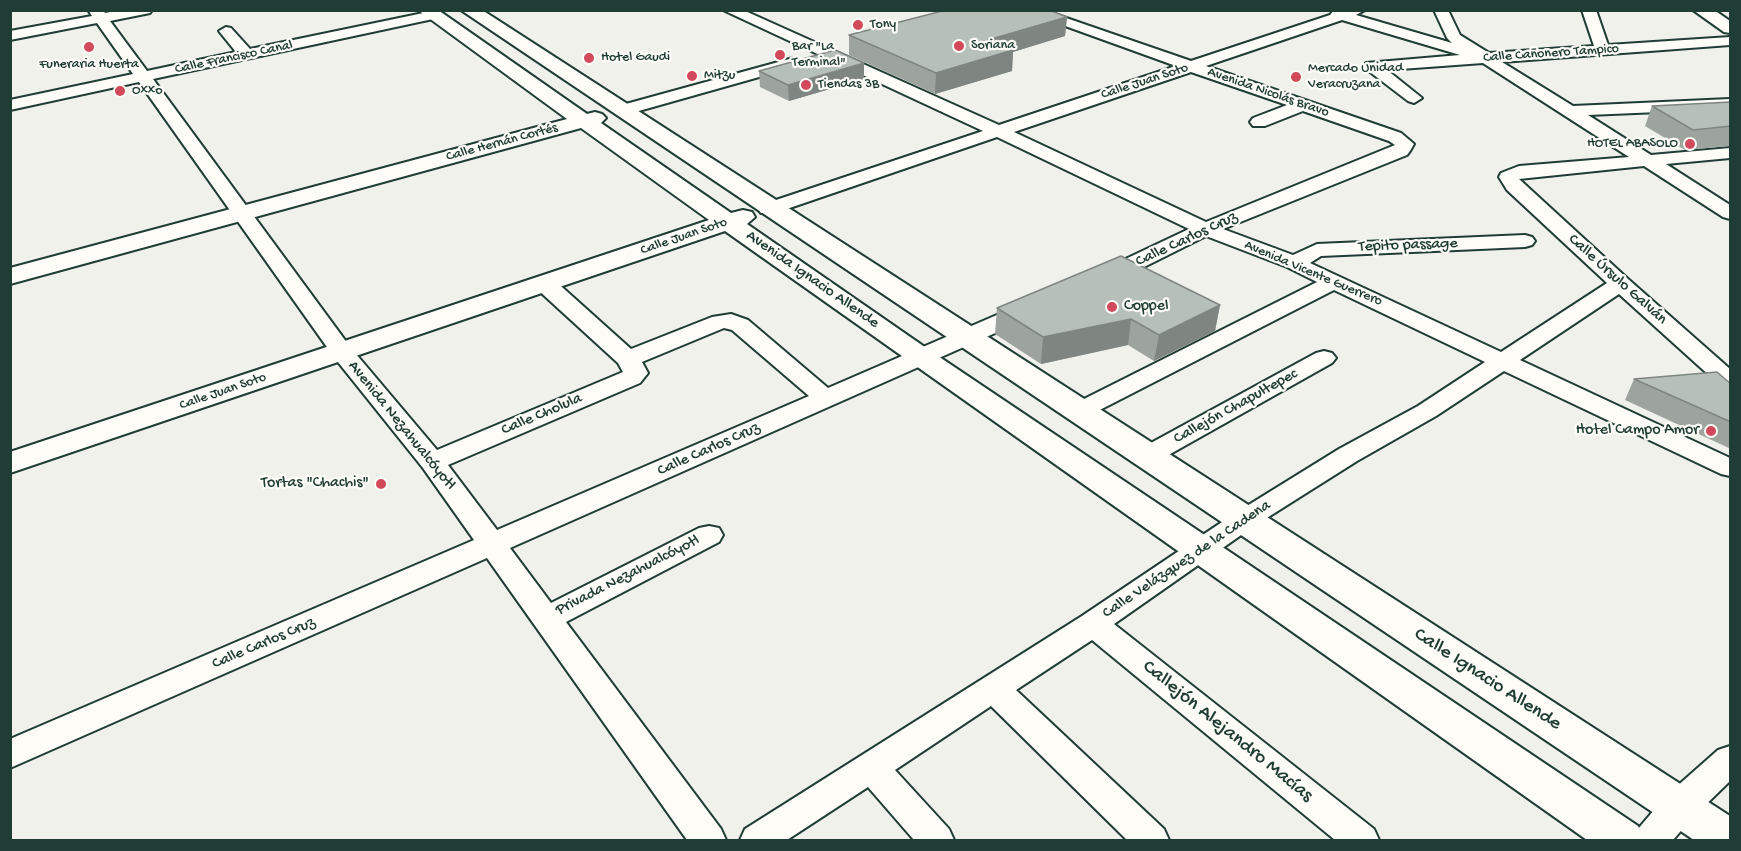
<!DOCTYPE html>
<meta charset="utf-8">
<style>
body{margin:0}
#map{position:relative;width:1741px;height:851px;overflow:hidden;background:#f0f1eb;font-family:"Gochi Hand",sans-serif}
canvas{display:block}
.frame{position:absolute;inset:0;border:12px solid #1f3d34;pointer-events:none}
</style>
<div id="map">
<canvas width="1741" height="851"></canvas>
<div class="frame"></div>
</div>
<script>
const ctx = document.querySelector('canvas').getContext('2d');
ctx.lineJoin = 'round';
const shape = rows => new Path2D(rows.map(r => 'M' + r).join(''));
function stroke(path, color, width, dash) { ctx.strokeStyle = color; ctx.lineWidth = width; ctx.lineCap = dash ? 'butt' : 'round'; ctx.setLineDash(dash || []); ctx.stroke(path); }
function fillPath(path, color) { ctx.fillStyle = color; ctx.fill(path, 'evenodd'); }
function drawText(font, color, halo, rows, align = 'center') {
  ctx.font = font + ' "Gochi Hand",sans-serif'; ctx.lineWidth = 4.5; ctx.setLineDash([]); ctx.textBaseline = 'middle'; ctx.strokeStyle = halo; ctx.fillStyle = color; for (const [text, x, y, turn = 0] of rows) {
    ctx.save(); ctx.translate(x, y); ctx.rotate((+turn || 0) * Math.PI / 180); ctx.textAlign = isNaN(turn) ? turn : align; if (halo) ctx.strokeText(text, 0, 0); ctx.fillText(text, 0, 0); ctx.restore();
  }
}
const minor = shape([
 [88,10,103,10,105,13,120,10,152,10,150,13,110,21,147,71,236,52,219,31,226,27,231,28,250,49,433,11,438,12,440,15,438,18,433,19,153,79,350,347,437,450,623,372,618,363,537,289,534,284,537,279,545,278,553,279,631,349,712,317,731,314,748,320,828,388,1020,305,1028,303,1036,305,1039,310,1036,315,510,548,551,603,699,528,709,526,719,528,723,535,719,542,566,622,721,829,726,840,687,840,487,558,10,768,10,739,474,540,423,468,334,357,139,82,10,110,10,100,133,74,97,23,10,40,10,31,92,16,88,10],
 [724,328,732,330,809,396,497,530,448,465,640,383,648,373,642,362,724,328],
 [723,10,743,10,999,125,1176,66,1021,10,1043,10,1191,61,1330,15,1334,10,1365,10,1356,15,1452,43,1447,38,1434,10,1448,10,1460,35,1489,53,1594,46,1582,10,1596,10,1608,45,1730,37,1730,45,1502,62,1573,106,1730,99,1730,109,1588,115,1651,155,1730,148,1730,158,1666,164,1730,205,1730,219,1723,217,1644,166,1519,179,1628,279,1730,369,1730,388,1721,386,1619,294,1520,360,1730,458,1730,476,1721,474,1504,371,1436,416,1357,461,1254,526,1114,624,1374,829,1379,840,1335,840,1092,640,1016,690,1164,829,1169,840,1127,840,991,706,895,770,949,829,954,840,914,840,868,787,787,840,740,840,745,829,1082,616,1234,514,1339,449,1418,406,1485,362,1334,290,1088,416,1079,419,1070,416,1066,411,1070,406,1317,282,1287,267,1206,236,1114,282,1106,283,1098,282,1095,277,1098,272,1189,229,997,137,775,213,761,213,758,209,761,205,983,131,723,10],
 [1342,20,1460,55,1366,63,1364,66,1366,69,1408,101,1414,103,1422,98,1387,70,1483,63,1629,157,1519,166,1501,173,1499,177,1507,190,1607,283,1501,352,1310,263,1321,256,1525,247,1532,245,1535,241,1532,237,1525,235,1317,244,1293,255,1223,229,1407,155,1410,151,1414,144,1401,133,1206,66,1342,20],
 [1191,72,1287,105,1253,118,1250,122,1253,126,1265,126,1303,111,1389,141,1395,145,1206,222,1014,132,1191,72],
 [793,58,798,60,801,63,798,66,621,116,613,111,615,107,793,58],
 [1324,351,1332,353,1336,358,1332,363,1156,462,1147,464,1138,462,1134,456,1138,450,1316,353,1324,351],
 [1730,746,1730,781,1692,818,1673,840,1633,840,1638,829,1666,796,1718,750,1730,746]
]);
const major = shape([
 [418,10,438,10,587,114,595,112,602,114,606,118,601,123,731,213,743,210,752,212,755,217,747,224,929,350,1638,826,1645,840,1587,840,725,231,10,473,10,452,709,220,581,128,10,284,10,268,567,119,418,10],
 [461,10,482,10,1730,816,1730,840,1694,840,461,10],
 [1693,10,1714,10,1730,21,1730,33,1724,32,1693,10]
]);
const wall = shape([
 [1067,17,1065,36,1013,52,1012,71,935,94,849,55,849,35],
 [864,63,864,79,789,101,760,87,759,71],
 [1731,102,1731,147,1730,146,1685,150,1645,126,1652,106],
 [1220,305,1215,331,1154,361,1128,345,1041,364,995,334,997,308],
 [1634,379,1731,384,1731,449,1625,400]
]);
const shadedWall = shape([
 [1067,17,1065,36,1013,52,1012,71,935,94,936,73,988,40],
 [864,63,864,79,789,101,788,85],
 [1220,305,1215,331,1154,361,1159,335],
 [1131,319,1128,345,1041,364,1043,337]
]);
const building = shape([
 [946,10,1049,10,1067,17,988,40,1013,50,936,73,849,35,946,10],
 [835,50,864,63,788,85,759,71,835,50],
 [1731,102,1731,126,1693,130,1652,106,1731,102],
 [1121,256,1220,305,1159,335,1131,319,1043,337,997,308,1121,256],
 [1717,372,1731,384,1731,422,1634,379,1717,372]
]);
const markers = [
 [858,25,6,"#d1495b"],
 [959,46,6,"#d1495b"],
 [89,47,6,"#d1495b"],
 [780,55,6,"#d1495b"],
 [589,58,6,"#d1495b"],
 [692,76,6,"#d1495b"],
 [1296,77,6,"#d1495b"],
 [806,85,6,"#d1495b"],
 [120,91,6,"#d1495b"],
 [1690,144,6,"#d1495b"],
 [1112,307,6,"#d1495b"],
 [1711,431,6,"#d1495b"],
 [381,484,6,"#d1495b"]
];
const farPoinames = [
 ["Tony",870,25],
 ["Soriana",971,46],
 ["Bar \"La",792,47],
 ["Terminal\"",792,63],
 ["Hotel Gaudi",601,58],
 ["Funeraria Huerta",89,65,"center"],
 ["Mercado Unidad",1308,69],
 ["Veracruzana",1308,85],
 ["Mitzu",704,76],
 ["Tiendas 3B",818,85],
 ["Oxxo",132,91],
 ["HOTEL ABASOLO",1678,144,"right"]
];
const farStreetnames = [
 ["Calle Cañonero Tampico",1551,54,-4],
 ["Calle Francisco Canal",234,58,-12],
 ["Calle Juan Soto",1145,82,-18],
 ["Avenida Nicolás Bravo",1268,93,19],
 ["Calle Hernán Cortés",502,143,-15],
 ["Calle Juan Soto",684,237,-19],
 ["Avenida Vicente Guerrero",1313,274,23],
 ["Calle Juan Soto",223,392,-19]
];
const streetNames = [
 ["Calle Carlos Cruz",1187,240,-25],
 ["Tepito passage",1408,246,-2],
 ["Avenida Ignacio Allende",812,280,35],
 ["Calle Úrsulo Galván",1617,280,42],
 ["Callejón Chapultepec",1236,407,-29],
 ["Calle Cholula",542,415,-23],
 ["Avenida Nezahualcóyotl",401,426,51],
 ["Calle Carlos Cruz",709,450,-24],
 ["Calle Velázquez de la Cadena",1187,560,-34],
 ["Privada Nezahualcóyotl",628,576,-27],
 ["Calle Carlos Cruz",264,644,-23]
];
const poiNames = [
 ["Coppel",1124,307,"left"],
 ["Hotel Campo Amor",1699,431],
 ["Tortas \"Chachis\"",369,484]
];
const nearStreetnames = [
 ["Calle Ignacio Allende",1487,680,33],
 ["Callejón Alejandro Macías",1227,732,39]
];
stroke(minor, '#1f3d34', 4);
stroke(major, '#1f3d34', 4);
fillPath(minor, '#fdfcf7');
fillPath(major, '#fdfcf7');
fillPath(wall, '#9da49e');
fillPath(shadedWall, '#7f8681');
fillPath(building, '#b6bfb8');
stroke(building, '#7f8681', 1.5);
for (const [x, y, r, color] of markers) { const dot = new Path2D(); dot.arc(x, y, r, 0, 2 * Math.PI); ctx.fillStyle = color; ctx.fill(dot); stroke(dot, '#fdfcf7', 2); }
drawText('14px', '#1f3d34', '#fdfcf7', farPoinames, 'left');
drawText('14px', '#1f3d34', '#fdfcf7', farStreetnames);
drawText('16px', '#1f3d34', '#fdfcf7', streetNames);
drawText('16px', '#1f3d34', '#fdfcf7', poiNames, 'right');
drawText('20px', '#1f3d34', '#fdfcf7', nearStreetnames);
</script>
